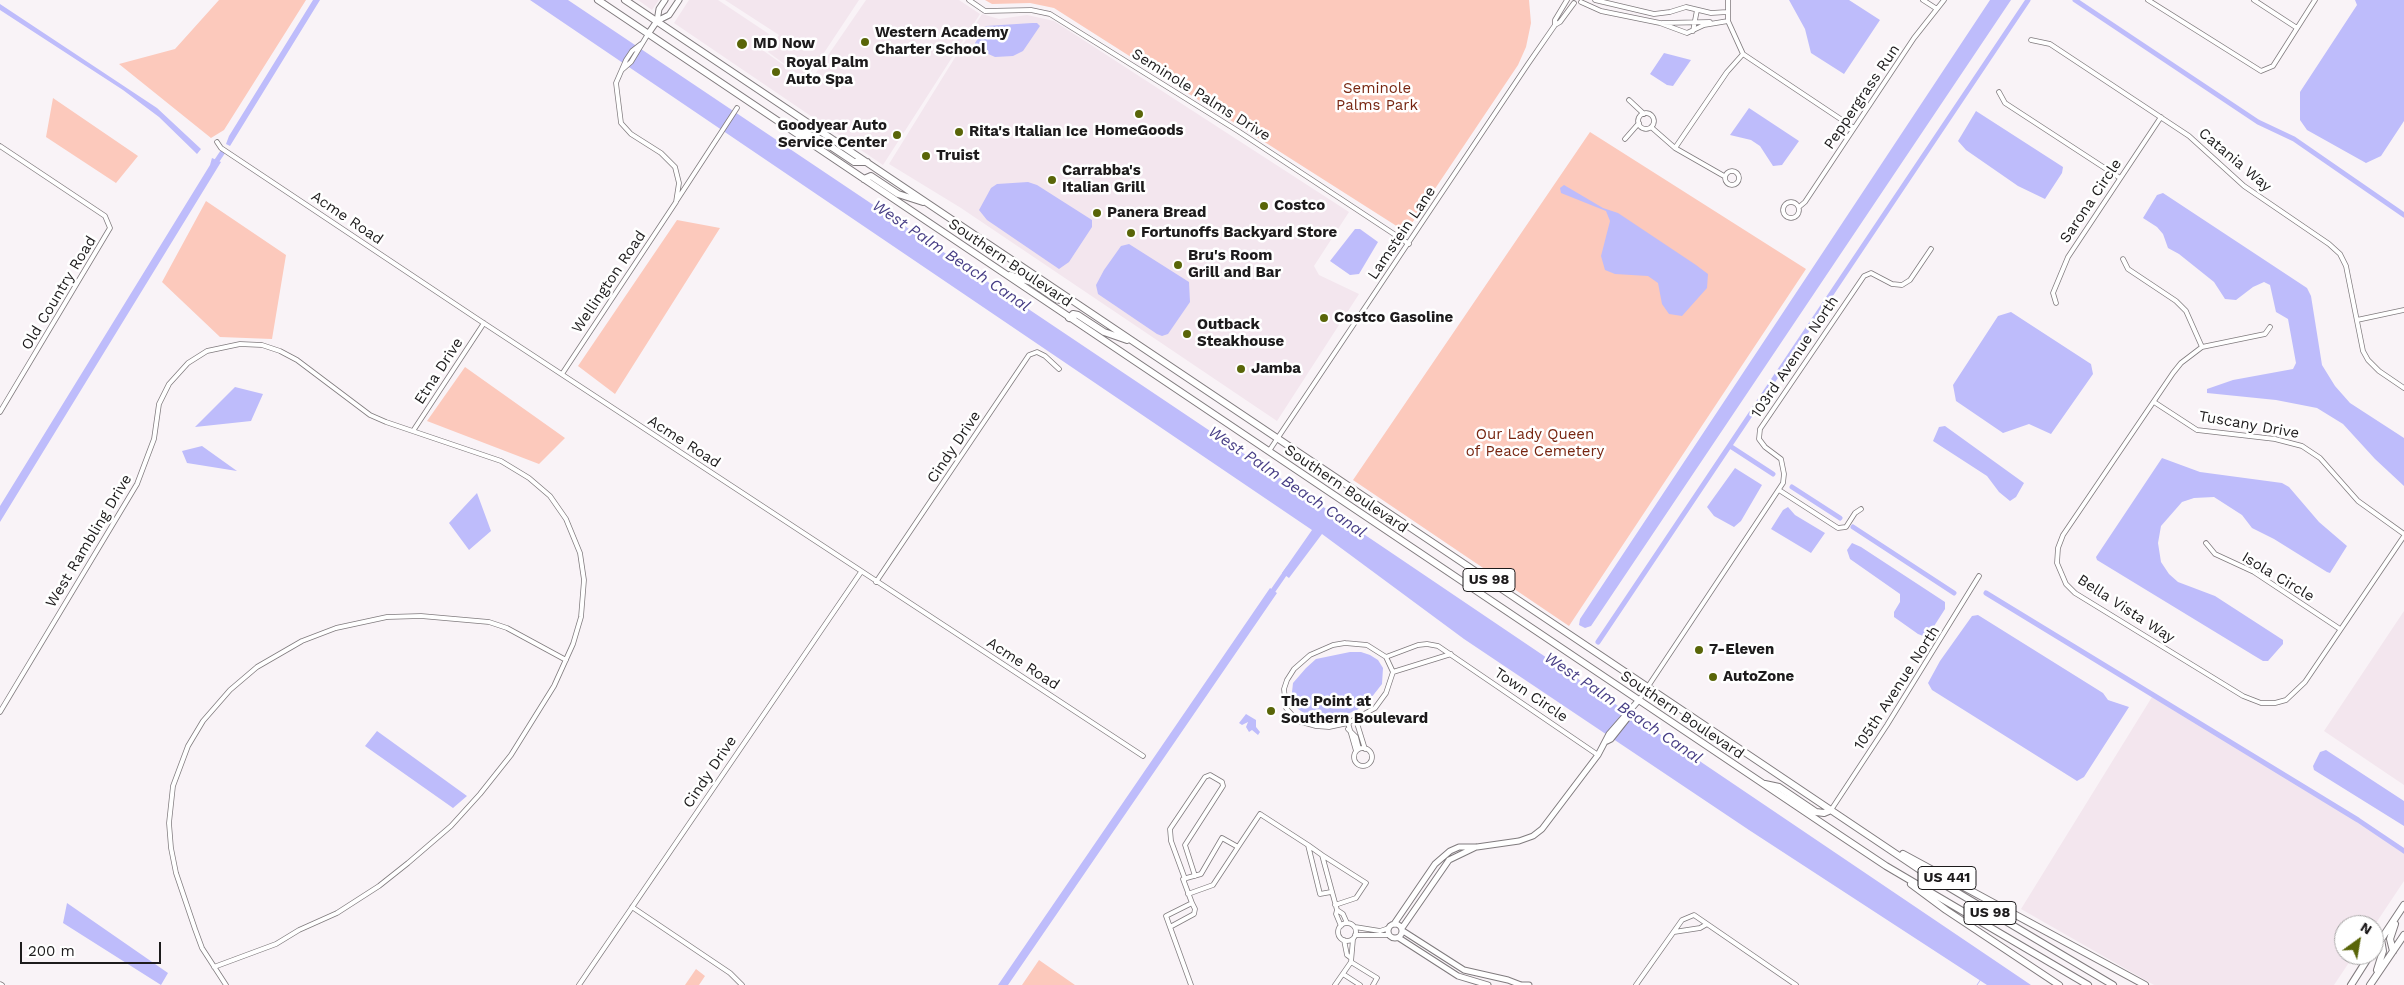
<!DOCTYPE html>
<style>
body{margin:0}
#map{position:relative;width:2404px;height:985px;overflow:hidden;background:#f9f3f7;font-family:"Work Sans",sans-serif}
canvas{display:block}
.north{position:absolute;left:2334px;top:915px;width:50px;height:50px;box-sizing:border-box;background:#fff;border:1px solid #a5a4a4;border-radius:50%;rotate:32deg;font-size:14px;font-weight:700;line-height:20px;text-align:center;color:#1d1b1c}
.north::after{content:'';display:block;margin:auto;width:18px;height:22px;background:#596508;clip-path:polygon(50% 0,100% 100%,50% 72%,0 100%)}
.scale{position:absolute;left:20px;top:942px;width:141px;height:22px;box-sizing:border-box;border:2px solid #1d1b1c;border-top:0;padding-left:6px;font-size:15px;line-height:18px;white-space:nowrap;color:#1d1b1c;-webkit-text-stroke:4px #fff;paint-order:stroke}
</style>
<div id="map">
<canvas width="2404" height="985"></canvas>
<div class="north">N</div>
<div class="scale">200 m</div>
</div>
<script>
const ctx = document.querySelector('canvas').getContext('2d');
ctx.lineJoin = 'round';
function fillPath(path, color) { ctx.fillStyle = color; ctx.fill(path, 'evenodd'); }
const shape = rows => new Path2D(rows.map(r => 'M' + r).join(''));
function stroke(path, color, width, dash) { ctx.strokeStyle = color; ctx.lineWidth = width; ctx.lineCap = dash ? 'butt' : 'round'; ctx.setLineDash(dash || []); ctx.stroke(path); }
function drawText(font, color, halo, rows, align = 'center') {
  ctx.font = font + ' "Work Sans",sans-serif'; ctx.lineWidth = 5; ctx.setLineDash([]); ctx.textBaseline = 'middle'; ctx.strokeStyle = halo; ctx.fillStyle = color; for (const [text, x, y, turn = 0] of rows) {
    ctx.save(); ctx.translate(x, y); ctx.rotate((+turn || 0) * Math.PI / 180); ctx.textAlign = isNaN(turn) ? turn : align; if (halo) ctx.strokeText(text, 0, 0); ctx.fillText(text, 0, 0); ctx.restore();
  }
}
const built = shape([
 [638,0,659,0,652,10],
 [689,0,718,0,769,34,761,49,809,83,866,0,959,0,980,14,883,165,674,23],
 [725,0,859,0,806,80,768,52,779,35],
 [982,14,999,19,1027,15,1054,21,1349,212,1314,266,1319,275,1359,294,1277,421,961,208,889,164],
 [2404,611,2404,785,2324,731],
 [2152,697,2404,848,2404,881,2374,926,2344,925,2344,955,2354,955,2334,985,2154,985,2021,909]
]);
const green = shape([
 [219,0,306,0,224,130,211,138,119,64,175,49],
 [985,0,1529,0,1531,23,1526,47,1518,65,1406,232,1054,8,1030,3,992,4],
 [53,98,138,156,116,183,46,137],
 [1590,132,1806,269,1569,626,1353,480],
 [206,201,286,255,272,339,220,337,162,282],
 [677,220,720,228,615,394,578,366],
 [465,367,565,438,539,464,427,421],
 [1039,960,1075,985,1022,985],
 [696,969,705,976,699,985,685,985]
]);
const water = shape([
 [313,0,320,0,230,146,226,144,229,136],
 [530,0,568,0,1374,541,2031,985,1987,985,1749,830,1464,639,1322,534,1289,578,1282,573,1312,530],
 [1789,0,1849,0,1880,20,1844,74,1811,53,1805,29],
 [1990,0,2011,0,1591,626,1585,628,1579,625,1580,619],
 [2355,0,2404,0,2404,121,2381,156,2366,163,2307,130,2300,120,2300,92,2357,5],
 [0,4,157,108,201,149,197,154,159,117,123,90,0,10],
 [1032,23,1037,23,1040,26,1023,51,1013,56,995,57,975,48,975,43,986,26],
 [1664,53,1691,60,1673,86,1667,85,1650,74],
 [1749,108,1799,141,1782,165,1773,166,1760,146,1751,140,1730,135],
 [1976,111,2063,167,2062,173,2045,199,2018,186,1966,150,1958,141],
 [212,158,221,162,0,522,0,506,210,165],
 [1028,182,1037,185,1092,220,1092,227,1069,262,1059,269,987,220,979,210,991,188,997,184],
 [1564,185,1603,208,1618,213,1696,265,1708,274,1707,288,1682,316,1669,314,1662,304,1658,283,1648,276,1615,274,1605,270,1601,256,1610,221,1606,211,1561,193,1560,188],
 [2163,193,2307,288,2311,296,2322,365,2335,386,2350,403,2404,438,2404,486,2375,459,2343,424,2317,408,2276,400,2207,393,2207,389,2233,380,2293,369,2296,363,2288,319,2276,312,2270,285,2264,282,2253,287,2236,300,2225,299,2214,282,2179,254,2168,248,2163,234,2157,227,2143,218,2157,195],
 [1355,229,1360,229,1378,242,1359,274,1350,275,1330,261],
 [1129,244,1189,282,1190,302,1168,334,1162,336,1157,334,1098,294,1096,285,1104,270,1121,246],
 [2011,312,2091,364,2093,374,2051,434,2029,424,2003,433,1956,401,1953,385,1998,316],
 [235,387,263,394,251,421,195,427],
 [1945,426,2024,483,2016,497,2010,501,1999,492,1987,476,1933,441,1939,427],
 [202,446,237,471,187,463,182,451],
 [2162,458,2200,472,2282,483,2289,487,2319,522,2347,546,2330,573,2327,572,2274,539,2252,528,2242,515,2214,497,2194,498,2182,502,2161,526,2158,543,2161,562,2169,574,2178,582,2215,596,2283,640,2283,644,2268,661,2263,661,2253,655,2097,560,2096,557],
 [1735,468,1762,485,1741,521,1734,527,1714,516,1707,507],
 [477,493,491,531,469,550,449,523],
 [1788,507,1795,515,1825,533,1811,553,1771,529,1783,510],
 [1852,543,1861,547,1945,602,1945,609,1929,634,1923,636,1918,634,1894,617,1894,612,1900,602,1900,594,1850,559,1847,550],
 [1270,588,1277,593,1008,985,998,985],
 [1978,615,2103,693,2108,700,2129,707,2084,777,2077,781,1932,690,1928,683,1940,661,1972,616],
 [1350,652,1361,652,1370,655,1378,660,1383,668,1382,684,1371,698,1357,710,1335,719,1322,720,1310,717,1295,707,1291,701,1293,683,1306,668,1316,659],
 [1246,714,1256,720,1256,727,1260,732,1258,735,1252,730,1249,732,1246,727,1248,722,1242,725,1239,723],
 [377,731,467,796,453,808,365,746],
 [2326,750,2404,801,2404,826,2314,770,2313,766,2320,752],
 [67,903,168,973,161,985,63,923]
]);
const stream = shape([
 [1977,985,1981,979]
]);
const canal = shape([
 [2075,0,2258,122,2294,139,2404,215],
 [214,165,222,153],
 [1730,446,1773,474],
 [1792,487,1840,518],
 [1853,527,1954,593],
 [1986,593,2358,820,2404,851],
 [1270,595,1288,569],
 [1598,642,2028,0]
]);
const minor = shape([
 [969,0,985,11,1031,10,1050,14,1238,131,1409,244],
 [1595,0,1654,14,1670,12,1686,7,1711,13,1727,12],
 [1728,0,1728,21,1743,54,1854,128],
 [1923,0,1937,9],
 [2148,0,2261,71,2273,66,2315,0],
 [2254,0,2297,28],
 [1581,2,1601,11,1660,23,1687,33,1704,25,1728,21],
 [1662,23,1710,22],
 [1555,25,1555,20,1567,0],
 [1693,31,1697,10],
 [2031,40,2050,44,2189,136,2244,186,2329,244,2340,254,2346,266,2363,351,2368,360,2379,371,2404,388],
 [623,69,631,62,648,34],
 [1999,92,2005,103,2120,178],
 [1629,100,1644,114],
 '1638 121a8 8 0 1 1 16 0a8 8 0 1 1-16 0Z',
 [1651,127,1675,148,1724,176],
 [1625,139,1639,123],
 [217,142,221,148,476,318,1143,756],
 [0,146,105,216,110,228,0,412],
 [1675,148,1727,72,1743,54],
 '1725 178a7 7 0 1 1 14 0a7 7 0 1 1-14 0Z',
 [677,200,737,108],
 '1783 210a8 8 0 1 1 16 0a8 8 0 1 1-16 0Z',
 [1799,207,1805,202,1914,38,1944,0],
 [2123,259,2128,269,2176,301,2186,311,2202,347],
 [2056,303,2053,293,2068,257,2161,117],
 [2357,320,2404,310],
 [2270,327,2265,334,2202,347,2181,363,2173,373,2063,535,2058,548,2057,563,2066,584,2075,593,2243,696,2261,703,2275,703,2286,700,2305,682,2404,536],
 [562,374,676,202,679,183,675,167,661,153,631,134,621,123,616,83,626,60,632,51,641,44],
 [2154,402,2197,430,2275,439,2302,446,2320,458,2358,501,2404,534],
 [413,431,484,323],
 [1269,451,1528,64,1555,25,1560,22,1574,3],
 [1779,490,1838,528,1846,527,1855,513,1861,509],
 [2206,543,2215,554,2254,572,2340,629],
 [876,582,1029,355,1037,352,1045,356,1059,369],
 [1345,643,1367,645,1386,657,1393,672,1386,693,1375,708,1348,723,1329,727,1316,726,1298,721,1286,708,1284,689,1287,680,1294,669,1310,655,1333,645,1345,643],
 [1386,657,1418,645,1427,644,1438,646,1598,755],
 [1393,672,1451,654],
 [1639,700,1783,483,1784,474,1781,459,1765,447,1759,439,1760,429,1864,276,1871,273,1892,284,1902,285,1910,280,1931,249],
 [0,712,137,484,154,439,159,404,169,384,188,363,207,351,240,344,262,345,280,351,297,360,370,415,386,422,501,461,529,478,550,496,566,519,580,553,584,580,581,617,573,644,554,686,511,755,480,794,451,826,408,863,379,886,337,913,299,930,276,944,214,967],
 [1356,720,1365,749],
 [1348,723,1356,751],
 [1348,729,1356,737,1359,749],
 '1354 757a9 9 0 1 1 18 0a9 9 0 1 1-18 0Z',
 [1831,810,1887,725,1979,576],
 [1322,855,1366,883,1356,898,1335,905],
 [1185,879,1171,841,1170,829,1205,777,1210,775,1222,782,1223,786,1185,845,1195,876],
 [1331,892,1320,894,1308,845,1322,855,1337,910,1336,914,1341,926],
 [1188,894,1213,885,1238,847],
 [632,907,730,973,742,985],
 [1337,910,1343,914,1347,923],
 '1338 932a9 9 0 1 1 18 0a9 9 0 1 1-18 0Z',
 [1170,927,1194,914,1195,909,1192,903],
 [1355,927,1380,931,1389,928],
 [1674,932,1700,928,1707,924],
 [1355,935,1389,935],
 [1344,940,1347,955,1351,958],
 [1351,962,1353,939],
 [1343,974,1360,985],
 [0,984,2,985],
 [226,985,202,948,195,929,176,873,171,848,169,823,173,786,188,746,203,721,230,690,257,667,302,641,336,628,387,617,421,616,489,622,507,628,566,660],
 [579,985,861,572],
 [1191,985,1166,916,1192,903,1183,879,1201,874,1222,838,1238,847,1260,814,1308,845],
 [1335,985,1351,962,1377,978,1373,985],
 [1636,985,1682,920,1694,915,1796,985]
]);
const tertiary = shape([
 [657,21,669,15,679,0],
 [648,34,657,21,659,9,665,0],
 [1607,741,1611,739,1630,715,1631,710],
 [1394,924,1435,864,1450,851,1459,847,1477,847,1519,841,1533,836,1542,829,1598,755,1609,734,1638,701],
 '1388 931a7 7 0 1 1 14 0a7 7 0 1 1-14 0Z',
 [1402,928,1449,860,1476,847],
 [1403,931,1464,970,1508,980,1521,985],
 [1399,938,1458,976,1488,985],
 [1522,985,1529,985]
]);
const primary = shape([
 [2374,950,2404,905],
 [2393,951,2390,939,2395,924],
 [2377,970,2383,951,2381,939],
 [2351,985,2370,955],
 [2370,985,2404,935]
]);
const trunk = shape([
 [598,0,1841,836,1886,866,2088,985],
 [625,0,1923,872,2113,985],
 [794,129,818,138,854,162,867,162],
 [864,179,871,176,898,194,923,202],
 [1010,275,1031,282,1056,299,1066,301,1070,299],
 [1069,318,1073,314,1078,315,1104,332,1127,340],
 [1765,784,1779,787,1816,812,1824,813,1831,810],
 [1903,854,2145,985],
 [1911,884,1946,910,2059,985]
]);
const markers = [
 [865,42,5,"#596508"],
 [742,44,6,"#596508"],
 [776,72,5,"#596508"],
 [1139,114,5,"#596508"],
 [959,132,5,"#596508"],
 [897,135,5,"#596508"],
 [926,156,5,"#596508"],
 [1052,180,5,"#596508"],
 [1264,206,5,"#596508"],
 [1097,213,5,"#596508"],
 [1131,233,5,"#596508"],
 [1178,265,5,"#596508"],
 [1324,318,5,"#596508"],
 [1187,334,5,"#596508"],
 [1241,369,5,"#596508"],
 [1699,650,5,"#596508"],
 [1713,677,5,"#596508"],
 [1271,711,5,"#596508"]
];
const shields = [
 [1489,580,52],
 [1947,878,58],
 [1990,913,52]
];
const shieldNames = [
 ["US 98",1489,580],
 ["US 441",1947,878],
 ["US 98",1990,913]
];
const poiNames = [
 ["Western Academy",875,33],
 ["Charter School",875,50],
 ["MD Now",753,44],
 ["Royal Palm",786,63],
 ["Auto Spa",786,80],
 ["Goodyear Auto",887,126,"right"],
 ["Service Center",887,143,"right"],
 ["HomeGoods",1139,131,"center"],
 ["Rita's Italian Ice",969,132],
 ["Truist",936,156],
 ["Carrabba's",1062,171],
 ["Italian Grill",1062,188],
 ["Costco",1274,206],
 ["Panera Bread",1107,213],
 ["Fortunoffs Backyard Store",1141,233],
 ["Bru's Room",1188,256],
 ["Grill and Bar",1188,273],
 ["Costco Gasoline",1334,318],
 ["Outback",1197,325],
 ["Steakhouse",1197,342],
 ["Jamba",1251,369],
 ["7-Eleven",1709,650],
 ["AutoZone",1723,677],
 ["The Point at",1281,702],
 ["Southern Boulevard",1281,719]
];
const parkNames = [
 ["Seminole",1377,89],
 ["Palms Park",1377,106],
 ["Our Lady Queen",1535,435],
 ["of Peace Cemetery",1535,452]
];
const streetNames = [
 ["Seminole Palms Drive",1201,95,32],
 ["Peppergrass Run",1862,97,-56],
 ["Catania Way",2235,160,40],
 ["Sarona Circle",2091,201,-56],
 ["Acme Road",347,218,34],
 ["Lamstein Lane",1402,233,-56],
 ["Southern Boulevard",1010,263,34],
 ["Wellington Road",609,282,-56],
 ["Old Country Road",59,293,-59],
 ["103rd Avenue North",1795,357,-56],
 ["Etna Drive",439,371,-57],
 ["Tuscany Drive",2249,425,10],
 ["Acme Road",684,442,33],
 ["Cindy Drive",954,447,-56],
 ["Southern Boulevard",1346,489,34],
 ["West Rambling Drive",89,541,-59],
 ["Isola Circle",2278,577,31],
 ["Bella Vista Way",2126,609,33],
 ["Acme Road",1023,664,33],
 ["105th Avenue North",1897,688,-57],
 ["Town Circle",1531,695,34],
 ["Southern Boulevard",1682,715,34],
 ["Cindy Drive",710,772,-56]
];
const waterNames = [
 ["West Palm Beach Canal",951,256,34],
 ["West Palm Beach Canal",1287,482,34],
 ["West Palm Beach Canal",1623,708,34]
];
fillPath(built, '#f3e6ee');
fillPath(green, '#fcc9bc');
fillPath(water, '#bebcfb');
stroke(stream, '#bebcfb', 1);
stroke(canal, '#bebcfb', 5);
stroke(minor, '#807b7e', 5.5);
stroke(tertiary, '#807b7e', 7);
stroke(primary, '#807b7e', 8);
stroke(trunk, '#807b7e', 8);
stroke(minor, '#fff', 4);
stroke(tertiary, '#fff', 5);
stroke(primary, '#fff', 6);
stroke(trunk, '#fff', 6);
for (const [x, y, r, color] of markers) { const dot = new Path2D(); dot.arc(x, y, r, 0, 2 * Math.PI); ctx.fillStyle = color; ctx.fill(dot); stroke(dot, '#fff', 2); }
for (const [x, y, w] of shields) { const box = new Path2D(); box.roundRect(x - w / 2, y - 11.5, w, 23, 4); ctx.fillStyle = '#fff'; ctx.fill(box); stroke(box, '#1d1b1c', 1); }
drawText('bold 14px', '#1d1b1c', null, shieldNames);
drawText('bold 15px', '#1d1b1c', '#fff', poiNames, 'left');
drawText('15px', '#772611', '#fff', parkNames);
drawText('15px', '#1d1b1c', '#fff', streetNames);
drawText('italic 16px', '#473e86', '#fff', waterNames);
</script>
